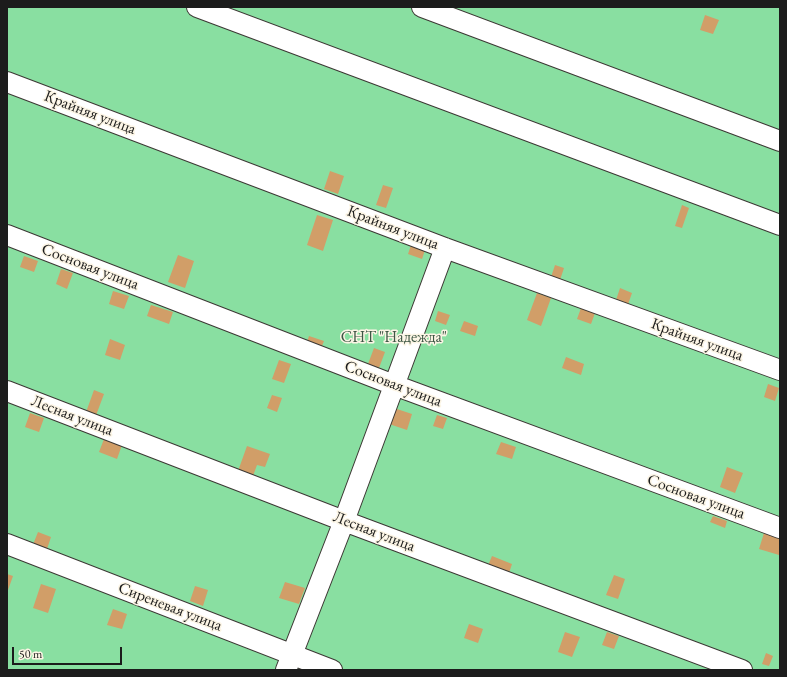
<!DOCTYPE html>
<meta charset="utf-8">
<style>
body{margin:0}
#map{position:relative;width:787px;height:677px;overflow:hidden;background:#f4dabd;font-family:"EB Garamond",serif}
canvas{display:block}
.frame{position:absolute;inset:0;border:8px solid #1c1c1c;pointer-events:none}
.scale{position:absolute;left:12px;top:647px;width:110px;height:18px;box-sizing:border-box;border:2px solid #1c1c1c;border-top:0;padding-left:5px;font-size:12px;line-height:14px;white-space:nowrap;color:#1c1c1c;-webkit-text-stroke:3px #fcf5e5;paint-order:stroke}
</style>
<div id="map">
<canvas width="787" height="677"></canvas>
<div class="frame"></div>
<div class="scale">50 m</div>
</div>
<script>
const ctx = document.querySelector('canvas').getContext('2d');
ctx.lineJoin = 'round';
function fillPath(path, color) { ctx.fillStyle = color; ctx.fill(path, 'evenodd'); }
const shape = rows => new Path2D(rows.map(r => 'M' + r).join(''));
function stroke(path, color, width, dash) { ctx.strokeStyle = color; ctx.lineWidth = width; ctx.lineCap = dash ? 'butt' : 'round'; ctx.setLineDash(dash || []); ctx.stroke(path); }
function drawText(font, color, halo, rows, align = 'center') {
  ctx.font = font + ' "EB Garamond",serif'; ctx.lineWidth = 3; ctx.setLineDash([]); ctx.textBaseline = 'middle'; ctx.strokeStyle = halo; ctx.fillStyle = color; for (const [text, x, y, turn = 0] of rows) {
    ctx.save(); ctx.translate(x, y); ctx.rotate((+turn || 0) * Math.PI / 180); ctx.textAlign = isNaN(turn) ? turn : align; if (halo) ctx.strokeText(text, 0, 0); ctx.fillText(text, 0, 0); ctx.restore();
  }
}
const green = shape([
 [7,7,780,7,780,670,7,670]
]);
const building = shape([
 [705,15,719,20,713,34,700,30],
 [330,171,344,176,338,194,324,189],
 [383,185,393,188,386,208,376,205],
 [682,205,689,208,682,228,675,226],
 [317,215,333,220,323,251,307,245],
 [411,245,425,250,422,259,408,254],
 [178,255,194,261,185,288,168,282],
 [24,256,38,261,34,272,20,267],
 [555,265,564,268,559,283,550,280],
 [61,269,73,273,67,289,56,284],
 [620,288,632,293,626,310,614,306],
 [113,291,129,296,124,309,109,304],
 [537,293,551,298,541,326,527,320],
 [151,305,173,312,169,324,147,316],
 [581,308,595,313,591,324,577,319],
 [438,311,450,315,446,325,435,321],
 [464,321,478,326,475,336,460,331],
 [309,336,324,341,320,351,306,345],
 [110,339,125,345,120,360,105,355],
 [374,348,385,352,379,368,368,364],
 [566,357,584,364,581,375,562,368],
 [279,360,291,364,284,383,272,379],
 [768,384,779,388,775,401,764,397],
 [94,390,104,394,95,418,85,415],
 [272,395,282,398,277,412,267,408],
 [391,407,412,414,407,430,386,423],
 [30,413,44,418,39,432,25,427],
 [437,415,447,418,443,429,433,426],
 [104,439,122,445,117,459,99,452],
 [501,442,516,447,512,459,496,454],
 [247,446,270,454,265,467,257,465,253,476,238,471],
 [727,467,743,473,735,493,720,487],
 [713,516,727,521,725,528,710,522],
 [38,532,51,537,46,552,32,547],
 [764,533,780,538,780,553,779,555,759,549],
 [492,556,512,564,508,576,487,568],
 [7,574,13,576,7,593],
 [614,575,625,579,618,599,606,595],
 [285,582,305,588,299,604,279,598],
 [41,584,56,589,48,613,33,608],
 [195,586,208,590,203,606,190,601],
 [113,609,127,614,122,629,107,625],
 [469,624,483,629,478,643,464,638],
 [565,632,580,637,572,657,558,652],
 [607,632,619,636,614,649,602,645],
 [766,653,773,656,769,666,762,664]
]);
const minor = shape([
 [197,7,780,225],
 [422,7,780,141],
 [7,82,445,248,780,370],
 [7,235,394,385,780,528],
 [7,391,344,521,742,670],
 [7,544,332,670],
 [286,670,344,521,445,248]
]);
const streetNames = [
 ["Крайняя улица",90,113,21],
 ["Крайняя улица",393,228,21],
 ["Сосновая улица",90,267,21],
 ["Крайняя улица",697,340,20],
 ["Сосновая улица",393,384,21],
 ["Лесная улица",72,416,21],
 ["Сосновая улица",696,497,20],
 ["Лесная улица",374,532,21],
 ["Сиреневая улица",170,607,21]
];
const parkNames = [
 ["СНТ \"Надежда\"",394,338]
];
fillPath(green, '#89dfa1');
fillPath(building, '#d19e68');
stroke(minor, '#3c3834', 22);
stroke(minor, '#fff', 20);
drawText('16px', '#1c1c1c', '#fcf5e5', streetNames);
drawText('16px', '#3d5644', '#fcf5e5', parkNames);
</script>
